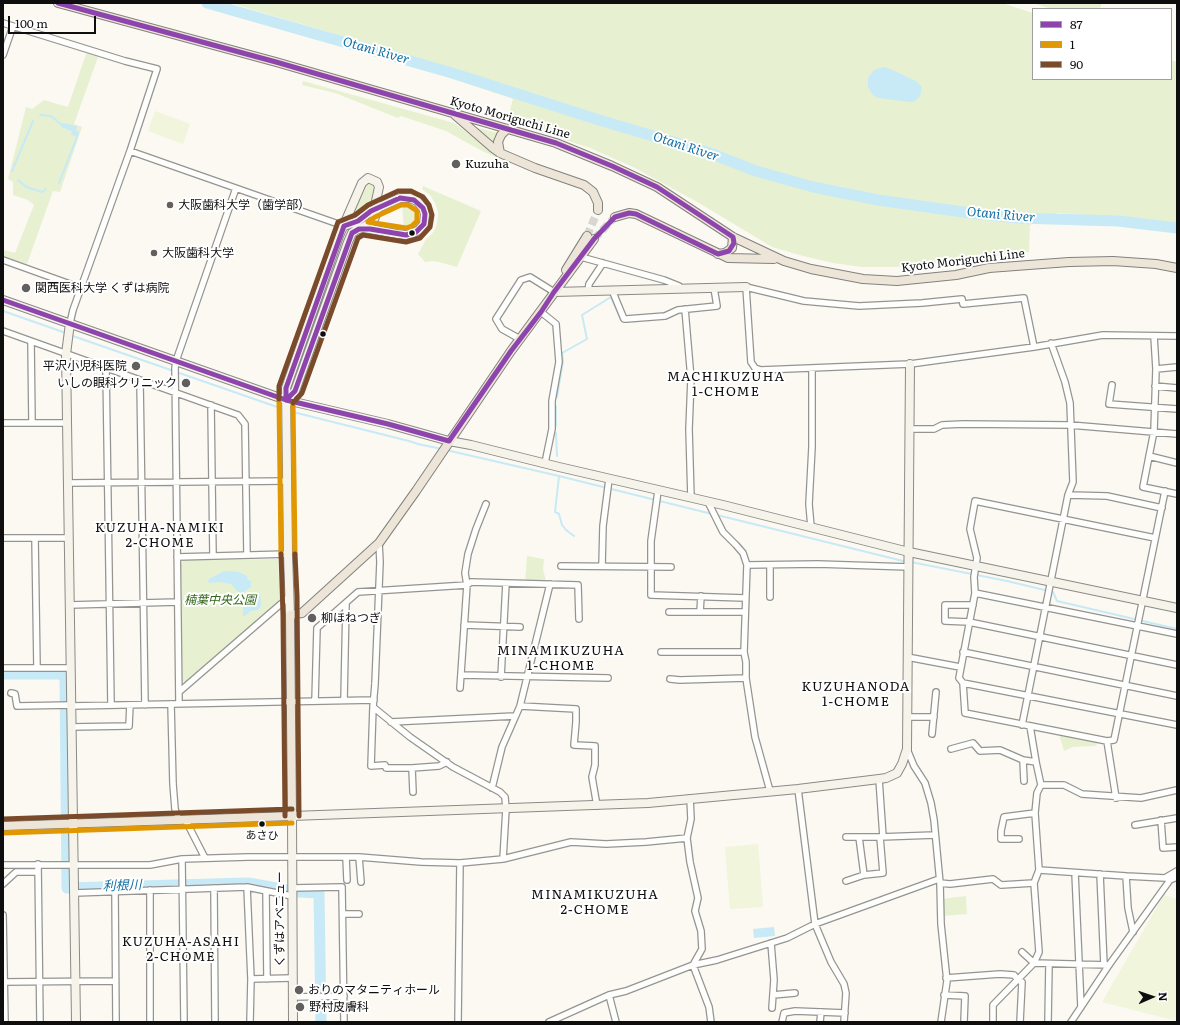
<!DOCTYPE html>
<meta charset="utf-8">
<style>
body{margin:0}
#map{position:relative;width:1180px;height:1025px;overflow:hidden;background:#fbf9f2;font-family:Literata,serif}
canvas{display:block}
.frame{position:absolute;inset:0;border:4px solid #0e0e0e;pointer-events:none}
.legend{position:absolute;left:1032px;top:8px;width:140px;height:72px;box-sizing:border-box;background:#fff;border:1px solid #9f9f9f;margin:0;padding:5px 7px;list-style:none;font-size:12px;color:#0e0e0e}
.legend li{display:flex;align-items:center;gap:8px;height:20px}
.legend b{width:20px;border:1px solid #9f9f9f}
.north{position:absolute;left:1132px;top:977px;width:40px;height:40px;-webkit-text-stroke:3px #fff;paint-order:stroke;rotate:88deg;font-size:11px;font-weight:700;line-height:16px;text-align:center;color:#0e0e0e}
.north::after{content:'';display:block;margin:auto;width:14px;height:18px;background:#0e0e0e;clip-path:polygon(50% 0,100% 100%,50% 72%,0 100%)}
.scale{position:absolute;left:8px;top:16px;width:88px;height:18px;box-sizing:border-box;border:2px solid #0e0e0e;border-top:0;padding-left:5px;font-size:12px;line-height:14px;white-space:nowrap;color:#0e0e0e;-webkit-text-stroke:3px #fff;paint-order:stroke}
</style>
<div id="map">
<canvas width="1180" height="1025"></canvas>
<div class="frame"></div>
<ul class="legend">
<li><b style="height:5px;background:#8e44ad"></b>87</li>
<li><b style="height:5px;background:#e09701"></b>1</li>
<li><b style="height:5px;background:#7a4b2a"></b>90</li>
</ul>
<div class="north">N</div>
<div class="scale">100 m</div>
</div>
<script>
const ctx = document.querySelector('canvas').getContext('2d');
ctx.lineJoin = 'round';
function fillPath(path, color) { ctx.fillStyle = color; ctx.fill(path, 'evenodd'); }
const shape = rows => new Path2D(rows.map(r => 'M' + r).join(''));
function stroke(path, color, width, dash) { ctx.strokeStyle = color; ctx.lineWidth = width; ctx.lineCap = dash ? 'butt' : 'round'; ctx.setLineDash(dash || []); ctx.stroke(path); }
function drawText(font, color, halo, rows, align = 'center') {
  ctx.font = font + ' Literata,"Noto Sans JP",serif'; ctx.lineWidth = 4; ctx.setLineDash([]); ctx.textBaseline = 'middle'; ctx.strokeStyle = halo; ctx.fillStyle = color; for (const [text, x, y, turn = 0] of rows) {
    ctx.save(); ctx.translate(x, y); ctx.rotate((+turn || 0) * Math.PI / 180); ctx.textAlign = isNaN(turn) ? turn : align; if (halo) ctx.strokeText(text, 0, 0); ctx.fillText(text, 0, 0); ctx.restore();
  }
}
const green = shape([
 [230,3,1002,3,1033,13,1033,79,1171,79,1171,60,1177,62,1177,223,1058,213,1030,225,1029,252,924,265,895,267,862,267,833,263,803,256,772,247,699,203,633,167,590,148,507,121,513,99,445,76,447,67],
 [1033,3,1102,3,1100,9,1051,9],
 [88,53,98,57,74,124,82,127,60,192,53,191,27,264,3,256,3,250,15,253,34,205,28,200,13,195,13,182,8,179,26,107,32,109,44,100,68,107,86,54],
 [303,81,454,123,500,156,516,161,500,159,482,151,446,131,401,116,398,118,335,93,302,85],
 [471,126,498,133,495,146],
 [369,181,375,183,376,189,373,196,372,206,357,217,354,218,353,216,366,184],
 [423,186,481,211,457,267,439,262,432,261,425,262,418,254,426,239,432,234,436,227,438,217,438,212,435,203,430,195,422,189],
 [406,201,414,203,421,211,421,220,416,228,411,231,404,231,402,203],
 [527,556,544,559,543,570,547,584,525,584],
 [278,559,280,600,188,683,182,681,181,563,184,560],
 [1059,734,1100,742,1095,746,1073,747,1064,751],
 [966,896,967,914,943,916,942,899]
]);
const pitch = shape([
 [155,111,190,124,183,144,148,131],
 [758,844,763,907,730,909,725,847],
 [1164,895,1177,899,1177,1021,1102,1002]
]);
const water = shape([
 [883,67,888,68,916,81,922,87,920,96,915,101,911,102,878,98,873,95,868,87,868,78,874,70],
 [63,123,77,126,76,130,79,132,78,137,71,135,72,131,61,127],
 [229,571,239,572,247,576,248,580,251,581,251,587,242,593,239,593,231,584,219,582,209,583,208,581,209,579,222,572],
 [260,592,261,604,260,608,257,610,250,611,248,614,243,617,243,608,244,604],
 [774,927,775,936,754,938,753,929]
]);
const stream = shape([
 [40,115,51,116,62,125],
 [12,171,33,121],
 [18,180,26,187,42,192,46,189],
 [59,183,77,137],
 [3,311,66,333],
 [70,335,283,409],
 [557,397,563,361,562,353,587,339,582,315,611,297,621,320],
 [556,406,556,426],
 [289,411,409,441,418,444,442,449],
 [556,433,557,456],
 [446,450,559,476,712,514],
 [559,476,555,512,559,514,562,525,566,530,574,536],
 [717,515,907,562],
 [911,562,1007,581,1053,592,1057,601,1177,629]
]);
const river = shape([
 [207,3,452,73,599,120,707,152,756,171,813,187,878,200,970,213,1018,218,1118,221,1177,228],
 [3,674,61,674,65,678,67,888,248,883,300,892,319,893,321,1022]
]);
const primaryTunnel = shape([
 [587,236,598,210],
 [594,239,615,217]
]);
const street = shape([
 [3,23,125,61,157,69,130,151,73,310,70,323],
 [3,55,13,26],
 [130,151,344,226],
 [581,257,664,280,679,286,681,289],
 [3,260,81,288],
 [612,290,624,319,626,319,665,316,678,310,717,306,714,288],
 [588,291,589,284,603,263],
 [685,309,691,379,689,429,691,498],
 [541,312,556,324,559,362,552,401,552,429,545,463],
 [3,331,238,415,245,424,247,555],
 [1154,336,1156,369,1154,431,1143,487,1177,494],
 [520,339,502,329,496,319,521,280,530,277,554,292],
 [31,341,32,423],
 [1034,347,1024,298,963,304,962,299,922,303,859,306,804,301,746,287,751,362,755,368,761,370,910,364,1034,347,1103,335,1177,336],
 [106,368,111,705],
 [1156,369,1177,367],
 [140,381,145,705],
 [1112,385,1109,404,1177,409],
 [1155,386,1177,388],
 [211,405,213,556],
 [3,423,67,423],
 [910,429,934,429,942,425,963,424,1070,425,1177,434],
 [1149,456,1177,463],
 [68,483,288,481],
 [658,491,651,541,651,595,745,598],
 [1068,495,1107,496,1162,508],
 [708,502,723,532,736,545,743,553,747,565,744,652,746,662,746,678,755,737,770,791],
 [811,527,809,504,812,447,812,368],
 [3,538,69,538],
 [35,538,37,668],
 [1155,538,975,501,970,529,977,558,974,577,975,593,959,678,963,683,965,713,1107,741,1114,740,1165,491],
 [379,543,380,562,375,684,373,707,410,737,453,767,500,792,505,797,506,809,503,859],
 [177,557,288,554],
 [747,565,818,564,909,567],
 [561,566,671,567],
 [602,566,603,526,609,479],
 [975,593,1177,634],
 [770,597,770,565],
 [70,605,178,602],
 [973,605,945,605,945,621,969,622,1177,665],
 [669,612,745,612],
 [700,612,701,596],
 [464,625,520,627],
 [661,652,744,652],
 [963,652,1177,696],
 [907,657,960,667],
 [3,668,70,668],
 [461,675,608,678],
 [501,677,506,583],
 [670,679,680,680,746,678],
 [963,683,1177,725],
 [460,688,467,585,465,573,468,554,476,529,486,504],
 [179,692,290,596],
 [11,693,15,694,17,706,71,705],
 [344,700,346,604],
 [315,701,317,628,358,592,467,585,471,582,578,585,579,619],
 [171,704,173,784,175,809,179,821],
 [179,704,175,368,176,361,236,188],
 [71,706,374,700],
 [520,706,576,709,576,722,574,745,595,746,595,765,592,777,597,806],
 [373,707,371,766,385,765,386,768,412,768,439,766,447,762],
 [907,717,934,717],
 [391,722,515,716],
 [1022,725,1068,495,1073,482,1070,403,1065,382,1051,343],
 [71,727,129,726,130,705],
 [932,734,936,692],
 [1107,741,1116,798],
 [907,749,914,766,925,783,931,803,934,820,940,883,941,924,947,981,941,1022],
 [951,749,973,743,980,751,1000,750,1023,760,1036,762,1030,726],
 [1023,760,1024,781],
 [412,768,413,792],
 [879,779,883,837],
 [1041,785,1064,785,1082,794,1141,798,1177,790],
 [492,788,502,747,520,706,550,584],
 [798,789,815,924,831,962,844,984,846,993,844,1022],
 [690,798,691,819,687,838,690,862,698,898,695,911,701,931,702,949,693,965],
 [1161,820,1163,848,1177,847],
 [186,821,205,858],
 [1135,825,1177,818],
 [846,837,880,837],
 [859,837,864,875],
 [1019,839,1001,839,1001,831,1004,817,1035,813],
 [346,857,347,880],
 [359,857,361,882],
 [182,859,184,1022],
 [38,864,40,1022],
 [3,865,150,865,182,859,248,857,359,857,421,862,460,863,503,859,571,842,606,844,646,842,687,838],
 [1039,870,1126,876,1128,908,1133,932],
 [1075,873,1081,1007],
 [1100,874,1104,965],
 [1126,876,1165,878,1177,871],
 [846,881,864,875,883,873,880,837,935,835],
 [940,883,950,884,993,879,1001,885,1034,883,1039,870,1035,813,1037,793,1041,785,1036,762],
 [3,884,16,872,38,872],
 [247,887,251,979,250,1022],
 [214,888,215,1022],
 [292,888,342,887,344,1022],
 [115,891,116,1022],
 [266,891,267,979],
 [74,893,247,887,292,896],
 [343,914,359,914],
 [3,915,5,1022],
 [771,943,774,980,772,1008],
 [1022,952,1034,963,1109,965],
 [693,965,709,1007,711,1022],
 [946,978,1000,974,1014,975,1018,980,1022,982,1020,1022],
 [251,979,292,978],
 [3,982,115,981],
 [609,995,616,1022],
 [773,995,795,993],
 [944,995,965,996,964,1022],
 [293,997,344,996],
 [150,1022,150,890],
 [458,1022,460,863],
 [549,1022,609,995,626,991,693,965,717,960,787,938,815,924,939,879],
 [782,1022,784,1013,795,1011,845,1013],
 [820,1022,821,1012],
 [993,1022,993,1005,1034,963,1039,952,1034,883],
 [1048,1022,1049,964],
 [1071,1022,1109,965,1170,880,1177,877]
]);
const secondary = shape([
 [554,292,746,287],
 [3,300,286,400,388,424,449,441,471,445,559,467,723,505,909,552,1177,608],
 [70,323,66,354,76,1022],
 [286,400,295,391,348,242,352,233,356,230,362,228,370,229,397,234,406,235,413,233,419,230,424,224,425,214,423,208,417,201,410,198,400,198,371,211,358,221,344,226],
 [290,615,288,554,286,388,339,236,362,183,368,178,377,182,379,187,376,201,377,210,375,217,373,221,362,228],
 [293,1022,292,816,648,803,798,789,879,779,886,778,897,773,902,764,907,749,910,364]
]);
const primary = shape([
 [58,3,276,62,556,143,612,166,657,187,733,237,784,261,811,269,863,279,897,281,956,275,989,268,1069,262,1113,261,1156,264,1177,268],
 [455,115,493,148,500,153,535,168,584,185,593,192,598,203,598,210],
 [500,153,498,142,501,135,507,129],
 [615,217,629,213,636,214,728,258,774,259],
 [718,254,725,253,732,248,733,237],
 [566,270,587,236],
 [3,826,292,816,290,615,302,613,379,543,416,491,511,351,594,239]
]);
const bus1 = shape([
 [400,198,414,200,423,208,425,214,424,224,416,232,406,235,370,229,359,229,352,233,295,391,286,400,286,388,344,226,358,221,371,211,400,198],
 [3,300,286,400,388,424,449,441,511,351,541,312,554,292,594,239,615,217,629,213,636,214,718,254,729,251,734,243,733,237,657,187,612,166,556,143,276,62,58,3]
]);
const bus2 = shape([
 [401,205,408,205,417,211,417,221,412,226,406,228,368,222,375,217,401,205],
 [279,399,281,554],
 [293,403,295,554],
 [3,833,292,823]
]);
const bus3 = shape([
 [279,399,279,386,338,222,355,215,368,205,398,191,411,191,423,197,429,205,432,215,430,227,420,238,406,242,363,235,358,238,302,393,293,403],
 [281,554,283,615,285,816],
 [295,554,297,596,299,816],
 [3,819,292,809]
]);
const markers = [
 [456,164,5,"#61605e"],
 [170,205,4,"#61605e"],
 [412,233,3.5,"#0e0e0e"],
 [154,253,4,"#61605e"],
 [26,288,5,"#61605e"],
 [323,334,3.5,"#0e0e0e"],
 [136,366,5,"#61605e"],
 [186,383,5,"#61605e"],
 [312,618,5,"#61605e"],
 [262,824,3.5,"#0e0e0e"],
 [299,990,5,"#61605e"],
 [300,1007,5,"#61605e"]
];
const busNames = [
 ["あさひ",262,836]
];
const streetNames = [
 ["Kyoto Moriguchi Line",510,118,16],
 ["Kyoto Moriguchi Line",963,261,-7],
 ["くずはアベニュー",280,919,-90]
];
const poiNames = [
 ["Kuzuha",465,164],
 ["大阪歯科大学（歯学部）",178,205],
 ["大阪歯科大学",162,253],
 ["関西医科大学 くずは病院",35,288],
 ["平沢小児科医院",127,366,"right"],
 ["いしの眼科クリニック",177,383,"right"],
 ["柳ほねつぎ",321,618],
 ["おりのマタニティホール",308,990],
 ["野村皮膚科",309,1007]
];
const parkNames = [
 ["楠葉中央公園",220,600]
];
const waterNames = [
 ["Otani River",376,51,16],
 ["Otani River",686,147,18],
 ["Otani River",1001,215,5],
 ["利根川",122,886,-2]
];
const neighbourhoodNames = [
 ["MACHIKUZUHA",726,377],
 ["1-CHOME",726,392],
 ["KUZUHA-NAMIKI",160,528],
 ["2-CHOME",160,543],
 ["MINAMIKUZUHA",561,651],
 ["1-CHOME",561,666],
 ["KUZUHANODA",856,687],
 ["1-CHOME",856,702],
 ["MINAMIKUZUHA",595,895],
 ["2-CHOME",595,910],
 ["KUZUHA-ASAHI",181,942],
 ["2-CHOME",181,957]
];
fillPath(green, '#e7f1d1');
fillPath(pitch, '#f0f5db');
fillPath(water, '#c7eaf6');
stroke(stream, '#c7eaf6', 2);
stroke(river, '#c7eaf6', 11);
stroke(primaryTunnel, '#d7d6d0', 8, [8, 4]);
stroke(street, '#959491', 8);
stroke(secondary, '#8b8a87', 10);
stroke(primary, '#82817e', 10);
stroke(street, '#fefefd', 5.5);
stroke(secondary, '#f5f3ea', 8);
stroke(primary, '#ede6d8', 8);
stroke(bus1, '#8e44ad', 5);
stroke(bus2, '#e09701', 5);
stroke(bus3, '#7a4b2a', 5);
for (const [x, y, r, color] of markers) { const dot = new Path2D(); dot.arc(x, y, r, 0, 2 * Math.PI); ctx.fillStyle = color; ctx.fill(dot); stroke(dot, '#fff', 1.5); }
drawText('11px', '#0e0e0e', '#fff', busNames);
drawText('12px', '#0e0e0e', '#fff', streetNames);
drawText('12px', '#0e0e0e', '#fff', poiNames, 'left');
drawText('italic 12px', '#31681b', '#fff', parkNames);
drawText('italic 13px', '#1270a5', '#fff', waterNames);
ctx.letterSpacing = '1px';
drawText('13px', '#0e0e0e', '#fff', neighbourhoodNames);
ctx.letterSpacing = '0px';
</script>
